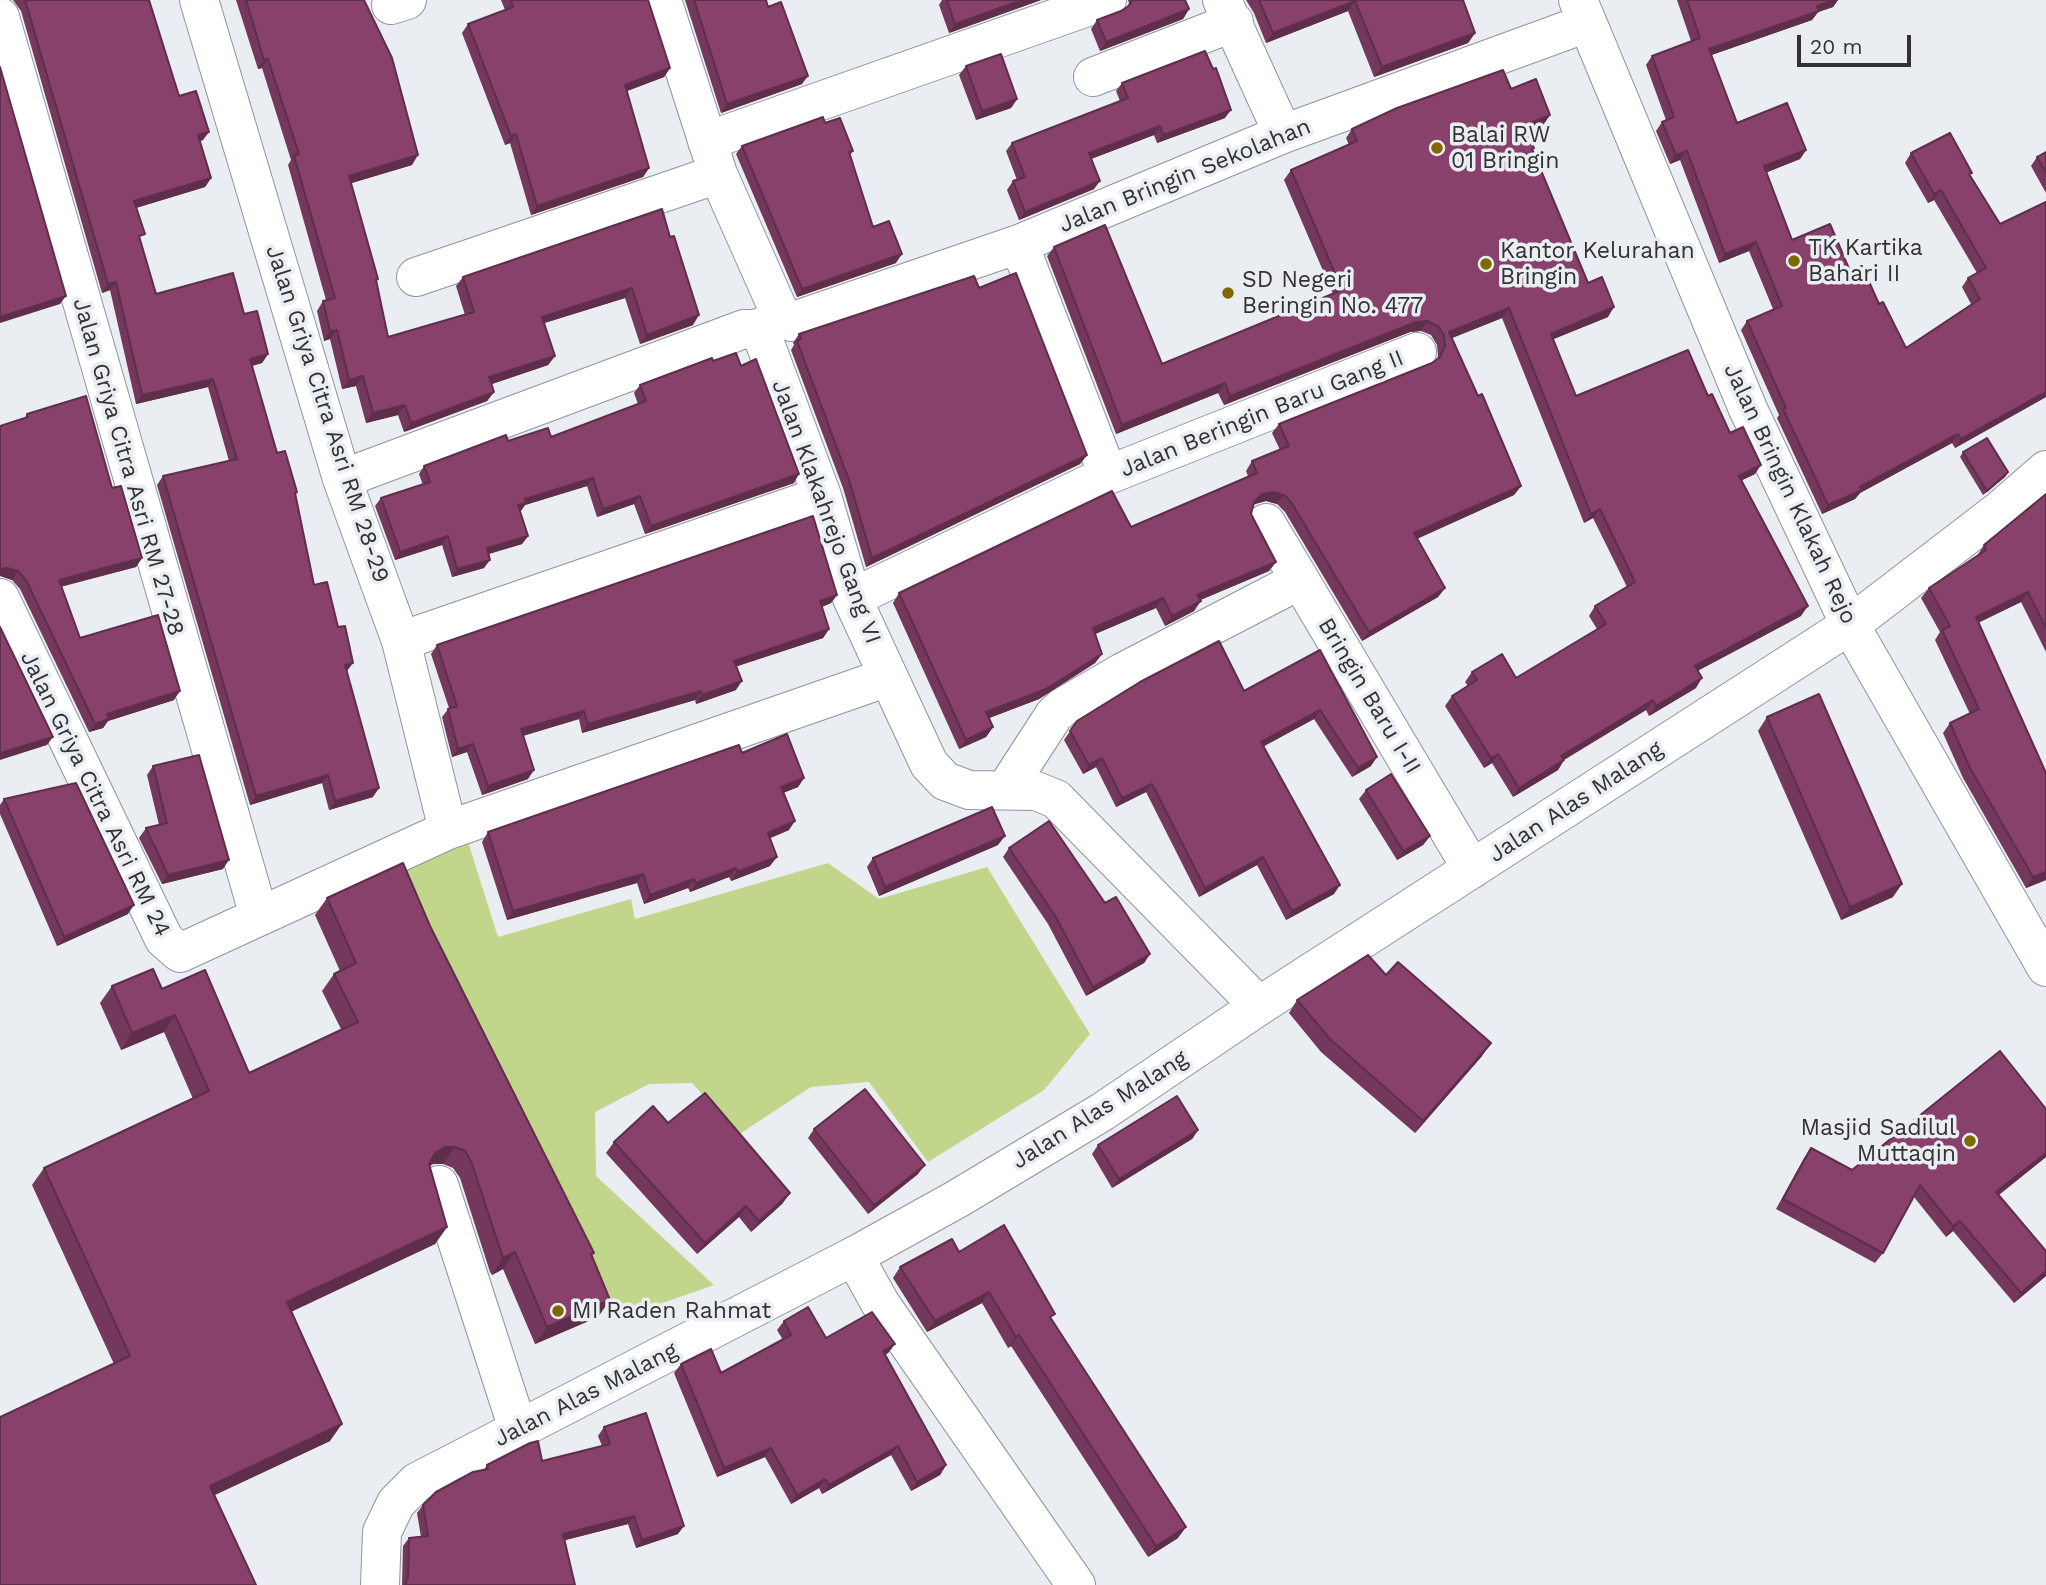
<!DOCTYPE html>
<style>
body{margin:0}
#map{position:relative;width:2046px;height:1585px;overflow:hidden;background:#eaedf2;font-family:"Work Sans",sans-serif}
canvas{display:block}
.scale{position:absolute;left:1797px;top:35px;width:114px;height:32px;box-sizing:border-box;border:4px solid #303233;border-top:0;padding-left:9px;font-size:21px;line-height:24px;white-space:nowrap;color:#303233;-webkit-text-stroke:5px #eaedf2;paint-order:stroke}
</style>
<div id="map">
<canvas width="2046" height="1585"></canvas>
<div class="scale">20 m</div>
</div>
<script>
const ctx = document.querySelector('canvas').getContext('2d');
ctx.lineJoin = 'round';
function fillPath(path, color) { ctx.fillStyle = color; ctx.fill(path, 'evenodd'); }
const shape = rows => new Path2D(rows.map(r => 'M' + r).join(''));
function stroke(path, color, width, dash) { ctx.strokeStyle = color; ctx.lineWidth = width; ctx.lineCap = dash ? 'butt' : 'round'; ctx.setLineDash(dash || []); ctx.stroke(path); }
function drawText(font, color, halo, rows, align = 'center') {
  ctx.font = font + ' "Work Sans",sans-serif'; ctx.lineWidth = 7; ctx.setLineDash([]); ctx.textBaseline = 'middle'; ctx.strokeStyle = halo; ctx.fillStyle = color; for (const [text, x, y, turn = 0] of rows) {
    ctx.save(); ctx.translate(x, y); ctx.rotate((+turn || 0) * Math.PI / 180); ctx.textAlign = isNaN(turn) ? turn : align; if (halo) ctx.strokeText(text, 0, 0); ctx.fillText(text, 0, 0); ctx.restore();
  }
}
const green = shape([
 [463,826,498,937,631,899,635,919,828,863,879,899,987,867,1090,1034,1044,1090,928,1162,869,1082,811,1087,738,1135,692,1083,649,1084,595,1112,596,1176,714,1285,614,1320,390,854]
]);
const minor = shape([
 [199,0,342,479,401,641,448,830],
 [662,0,718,174,782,318],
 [1222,0,1283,134],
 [1578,0,1748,409,1850,625,2046,967],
 [391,5,407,0],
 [0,17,259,916],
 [1093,77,1234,22],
 [707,141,1107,0],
 [1019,244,1108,475],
 [416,277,718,174],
 [782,318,791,322,1019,244,1283,134,1587,23],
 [756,329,763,338,822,496,852,598,929,764,945,781,969,790,1036,791,1056,799,1259,1006],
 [342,479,744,329,756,329,780,319],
 [1266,523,1472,869],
 [0,598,164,939,180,953,448,830,888,677],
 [852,598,1108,475,1417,352],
 [401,641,822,496],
 [1006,789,1054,715,1063,707,1123,672,1300,580],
 [439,1185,518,1429],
 [854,1256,880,1303,1076,1585]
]);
const major = shape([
 [380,1585,382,1532,396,1503,417,1482,854,1256,957,1199,1102,1112,1259,1006,1850,625,2000,510,2046,470]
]);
const wall = shape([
 [13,0,149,0,179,96,203,140,200,141,211,178,205,187,136,208,140,241,156,294,244,314,268,354,262,363,252,366,277,453,297,492,295,496,314,585,347,671,373,797,329,810,322,783,250,805,157,485,163,476,229,461,208,387,136,404,110,290,102,293,21,11],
 [236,0,364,0,412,165,351,183,376,282,388,337,465,315,456,286,463,277,662,209,693,325,640,344,625,298,544,323,555,356,548,365,492,384,494,392,487,401,404,432,398,415,366,423,356,386,342,389,330,339,324,341,317,311,323,301,326,300,288,165,291,160,262,68,258,69],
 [501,0,648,0,670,68,664,77,627,91,649,168,643,177,531,215,510,143,505,145,462,33,468,24,505,10],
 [685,0,766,0,802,84,721,113],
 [942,0,1041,0,949,33,939,5],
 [1128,0,1185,0,1189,9,1183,19,1100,51,1091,29,1097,20,1121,11,1127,7,1129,3],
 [1246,0,1463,0,1475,33,1468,43,1374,77,1348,11,1266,43,1254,13],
 [1677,0,1838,0,1833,7,1818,12,1812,20,1711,55,1737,123,1806,150,1800,159,1766,172,1792,240,1850,271,1879,304,1906,348,1971,304,1962,287,1968,278,1977,273,1934,200,1928,203,1905,163,1911,153,1970,176,2046,397,1955,448,1952,443,1860,493,1855,499,1822,514,1777,418,1779,415,1741,330,1747,321,1773,309,1749,251,1719,263,1680,160,1670,164,1656,131,1662,122,1666,120,1646,65,1652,56,1691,41],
 [966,66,1017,99,1011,108,976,120,959,75],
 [1122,83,1225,118,1157,143,1154,135,1091,159,1094,189,1019,220,1007,190,1013,181,1017,180,1006,151,1012,143,1120,101,1116,91],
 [1511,89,1550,115,1543,125,1528,131,1532,151,1588,283,1608,317,1553,339,1576,396,1708,396,1755,474,1742,480,1801,616,1697,671,1696,688,1649,716,1646,710,1564,760,1558,770,1513,797,1492,763,1484,768,1445,706,1452,696,1468,686,1465,682,1472,672,1516,678,1597,629,1589,616,1595,606,1627,587,1593,518,1584,523,1502,318,1451,338,1521,486,1514,495,1417,539,1445,588,1438,597,1362,641,1285,512,1277,504,1266,501,1255,504,1253,506,1251,514,1276,562,1269,571,1200,600,1194,611,1165,626,1156,608,1095,634,1102,654,1095,663,1039,699,989,718,993,727,986,737,959,749,893,603,899,593,1131,527,1248,476,1246,471,1252,461,1280,450,1272,433,1279,424,1432,363,1437,359,1438,356,1437,345,1431,335,1421,331,1410,332,1224,405,1218,393,1116,434,1047,256,1054,247,1162,364,1333,294,1284,180,1291,170,1349,145,1346,138,1352,129],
 [825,123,853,151,850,155,873,227,896,263,797,297,736,154,742,146],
 [2046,152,2046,193,2031,166,2037,157],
 [979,288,1087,455,1080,464,866,567,843,488,791,350,794,345,793,343,799,334],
 [713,361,741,366,794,483,645,534,634,504,597,517,587,486,525,505,520,511,528,536,522,544,489,554,484,568,452,577,442,545,395,560,375,506,381,498,423,485,419,474,424,466,508,441,551,437,638,404,634,393,640,385],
 [27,414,112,488,142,558,136,567,61,586,80,638,174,700,108,721,103,728,89,732,20,589,12,580,1,576,24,419],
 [1963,452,2008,472,2005,477,1983,495,1960,457],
 [2046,494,2046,652,2021,602,1978,623,2046,880,2026,888,1963,778,1943,733,1950,723,1970,714,1935,640,1940,632,1921,598,1929,588,1977,556,1984,545],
 [837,595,831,603,822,607,829,629,823,638,736,666,736,690,696,704,695,700,582,733,579,719,523,736,528,779,482,795,467,752,452,757,442,717,449,708,431,654,437,645],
 [1320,650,1371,766,1352,777,1314,719,1264,746,1334,894,1286,920,1257,865,1199,897,1146,792,1116,807,1096,767,1083,774,1064,740,1077,721,1244,691],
 [1767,717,1893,897,1841,920,1758,731],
 [742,753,804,778,798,787,783,793,789,830,770,838,770,866,731,881,729,877,690,892,688,888,644,904,637,883,507,920,482,842,488,832],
 [153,766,223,869,162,884,139,838,146,828,159,825,147,775],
 [1366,790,1430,836,1423,845,1397,860,1359,799],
 [4,799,128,914,57,946,0,814,0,805],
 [998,845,879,896,867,867,873,858],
 [1009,848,1105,903,1150,954,1144,963,1086,996,1048,924,1003,857],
 [327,898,430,926,594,1253,591,1256,598,1317,535,1344,503,1269,492,1275,490,1272,460,1178,453,1168,443,1164,433,1164,430,1166,447,1227,435,1244,291,1312,330,1441,214,1495,114,1364,32,1185,44,1168,193,1099,164,1032,121,1050,100,1003,112,986,162,989,249,1073,341,1029,322,991,334,974,340,971,315,915],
 [1386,975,1482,1056,1415,1133,1321,1052,1289,1013,1297,1000],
 [668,1123,790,1193,782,1204,751,1232,739,1217,697,1254,606,1153,614,1142],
 [814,1129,918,1174,868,1214,808,1138],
 [1198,1130,1192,1139,1112,1188,1092,1154,1098,1145],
 [1811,1148,1852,1170,2046,1157,1999,1195,2046,1276,2014,1303,1953,1231,1946,1237,1914,1197,1883,1253,1875,1263,1776,1209,1804,1158],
 [959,1252,1051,1319,1178,1538,1148,1557,1011,1346,1008,1348,982,1303,927,1332,893,1278,900,1267],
 [784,1321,826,1338,895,1344,888,1353,885,1355,946,1465,940,1475,911,1491,891,1455,822,1494,819,1488,791,1504,765,1457,717,1477,674,1373,681,1364,721,1373,783,1340,777,1330],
 [604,1427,678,1534,636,1548,628,1524,565,1540,575,1585,402,1585,403,1546,409,1538,421,1537,417,1513,423,1505,484,1470,487,1465,542,1461,602,1446,598,1436]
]);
const shadedWall = shape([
 [1022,0,1041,0,949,33,955,24],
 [1834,0,1838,0,1833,7,1818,12,1812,20,1703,58,1709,49],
 [1355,1,1348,11,1266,43,1273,33],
 [1189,9,1183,19,1100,51,1106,42],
 [1475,33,1468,43,1374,77,1382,67],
 [268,59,262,68,258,69,264,60],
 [670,68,664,77,619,94,625,85],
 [808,76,802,84,721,113,727,104],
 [1017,99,1011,108,976,120,982,111],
 [1231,110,1225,118,1157,143,1163,135],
 [1550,115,1543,125,1519,135,1526,125],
 [1160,126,1154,135,1083,162,1089,153],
 [209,132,203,140,192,143,198,135],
 [516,134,510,143,505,145,511,136],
 [1806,150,1800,159,1758,176,1764,166],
 [1687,151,1680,160,1670,164,1676,155],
 [418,155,412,165,342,186,349,176],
 [649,168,643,177,531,215,537,206],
 [211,178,205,187,129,210,134,201],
 [1100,181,1094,189,1019,220,1025,212],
 [1941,190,1934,200,1928,203,1934,194],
 [1756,242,1749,251,1719,263,1725,254],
 [902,254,896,263,797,297,802,289],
 [116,282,110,290,102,293,108,284],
 [632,288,625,298,535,326,542,317],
 [66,296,60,304,0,323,0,317],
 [1614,307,1608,317,1544,343,1551,334],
 [1509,308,1502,318,1445,341,1449,332],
 [699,315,693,325,640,344,647,335],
 [1427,321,1421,331,1410,332,1224,405,1230,396,1416,322],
 [337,330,330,339,324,341,330,331],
 [268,354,262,363,244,368,250,359],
 [555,356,548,365,483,387,489,377],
 [363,376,356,386,342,389,349,380],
 [213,379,208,387,136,404,142,395],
 [1225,383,1218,393,1116,434,1122,425],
 [494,392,487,401,404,432,411,423],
 [2046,392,2046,397,1955,448,1961,439],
 [405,405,398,415,366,423,373,413],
 [1958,434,1952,443,1860,493,1855,499,1822,514,1828,505,1860,487],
 [1087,455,1080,464,866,567,872,558],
 [1761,465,1755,474,1732,485,1739,476],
 [2008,472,2005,477,1983,495,1987,491],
 [799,474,794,483,645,534,651,526],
 [593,478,587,486,525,505,521,511,518,505,525,499],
 [1521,486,1514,495,1407,543,1414,533],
 [1273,492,1284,495,1277,504,1266,501,1255,504,1247,512,1254,502,1262,494],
 [640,496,634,504,597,517,603,509],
 [1600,509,1593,518,1584,523,1591,514],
 [448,536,442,545,395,560,400,552],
 [528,536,522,544,481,556,487,548],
 [142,558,136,567,53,589,59,580],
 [490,560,484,568,452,577,457,569],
 [1276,562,1269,571,1191,604,1197,595],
 [7,568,18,571,12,580,0,576,0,569],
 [1445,588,1438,597,1362,641,1369,632],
 [2028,592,2021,602,1969,627,1976,617],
 [837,595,831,603,814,610,820,601],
 [1163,598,1156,608,1086,638,1093,628],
 [1201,601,1194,611,1165,626,1172,616],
 [1808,606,1801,616,1688,676,1695,666],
 [829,629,823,638,729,669,734,661],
 [1102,654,1095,663,1039,699,979,722,986,712],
 [353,663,347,671,345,665],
 [1702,678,1696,688,1649,716,1656,706],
 [742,681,736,690,696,704,702,695],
 [180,691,174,700,108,721,103,728,89,732,95,724,107,714],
 [701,691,695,700,582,733,588,724],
 [1653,700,1646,710,1555,765,1561,756],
 [1320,710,1314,719,1255,751,1261,742],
 [584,711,579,719,515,738,521,729],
 [993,727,986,737,959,749,966,740],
 [53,737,47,745,0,760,0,753],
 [473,744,467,752,452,757,458,749],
 [1498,754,1492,763,1484,768,1491,758],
 [1377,757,1371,766,1352,777,1358,768],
 [1102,758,1096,767,1083,774,1089,765],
 [1564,760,1558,770,1513,797,1519,788],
 [534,770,528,779,482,795,488,786],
 [328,775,322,783,250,805,256,796],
 [804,778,798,787,775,796,781,787],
 [1152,784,1146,792,1116,807,1122,798],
 [379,788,373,797,329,810,335,801],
 [795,821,789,830,761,842,768,833],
 [1005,836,998,845,879,896,885,887],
 [1430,836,1423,845,1397,860,1403,851],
 [777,857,770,866,731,881,737,872],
 [1263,857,1257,865,1199,897,1205,888],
 [229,860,223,869,162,884,168,875],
 [736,868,729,877,690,892,696,883],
 [2046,872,2046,880,2026,888,2033,877],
 [643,874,637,883,507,920,513,911],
 [694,879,688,888,644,904,650,895],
 [1902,884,1893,897,1841,920,1850,907],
 [1340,885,1334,894,1286,920,1292,911],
 [134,905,128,914,57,946,64,937],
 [1150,954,1144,963,1086,996,1093,987],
 [175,1015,164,1032,121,1050,132,1033],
 [1491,1043,1482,1056,1415,1133,1423,1121],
 [1198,1130,1192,1139,1112,1188,1119,1179],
 [445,1147,455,1147,443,1164,433,1164,423,1170,435,1153],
 [2046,1153,2046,1157,1989,1202,1996,1192],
 [925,1165,918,1174,868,1214,874,1205],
 [790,1193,782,1204,751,1232,759,1221],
 [746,1206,739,1217,697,1254,705,1243],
 [1960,1221,1953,1231,1946,1237,1953,1226],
 [447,1227,435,1244,275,1319,287,1302],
 [515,1252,503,1269,492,1275,503,1258],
 [2046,1271,2046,1276,2014,1303,2021,1293],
 [989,1292,982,1303,927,1332,935,1321],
 [610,1300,598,1317,535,1344,547,1327],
 [1019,1335,1011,1346,1008,1348,1016,1337],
 [895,1344,888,1353,876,1360,883,1351],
 [342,1424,330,1441,198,1503,210,1486],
 [898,1446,891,1455,822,1494,829,1485],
 [771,1448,765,1457,717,1477,724,1468],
 [946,1465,940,1475,911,1491,917,1482],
 [825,1479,819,1488,791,1504,797,1495],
 [634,1516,628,1524,558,1542,563,1534],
 [684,1526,678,1534,636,1548,642,1540],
 [1186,1527,1178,1538,1148,1557,1156,1546]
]);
const building = shape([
 [25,0,149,0,179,96,196,91,209,132,198,135,211,178,134,201,145,234,139,236,156,294,233,273,244,314,257,311,268,354,250,359,277,453,285,451,297,492,295,493,314,585,327,582,338,627,345,626,353,663,345,665,379,788,335,801,328,775,256,796,163,476,237,459,213,379,142,395,116,282,108,284,25,0],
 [246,0,364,0,392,58,418,155,349,176,378,279,376,280,388,337,474,312,463,277,662,209,670,237,674,236,699,315,647,335,632,288,542,317,555,356,489,377,494,392,411,423,405,405,373,413,363,376,349,380,337,330,330,331,323,301,335,298,294,156,299,154,268,59,264,60,246,0],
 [511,0,648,0,670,68,625,85,649,168,537,206,516,134,511,136,468,24,513,7,511,0],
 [694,0,766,0,768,7,781,2,808,76,727,104,694,0],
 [947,0,1022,0,955,24,947,0],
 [1132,0,1185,0,1189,9,1106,42,1097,20,1121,11,1130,5,1132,0],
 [1259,0,1463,0,1475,33,1382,67,1355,1,1273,33,1259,0],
 [1687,0,1834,0,1817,6,1819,11,1709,49,1737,123,1787,103,1806,150,1764,166,1792,240,1830,224,1850,271,1862,266,1879,304,1883,302,1906,348,1980,299,1968,278,1986,268,1941,190,1934,194,1911,153,1950,133,1972,173,1969,174,2000,224,2046,202,2046,392,1961,439,1958,434,1860,487,1862,490,1828,505,1783,409,1786,408,1747,321,1782,306,1756,242,1725,254,1687,151,1676,155,1662,122,1674,117,1652,56,1700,38,1687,0],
 [1205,51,1213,69,1216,68,1231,110,1163,135,1160,126,1089,153,1100,181,1025,212,1013,181,1025,177,1012,143,1128,98,1122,83,1205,51],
 [1001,54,1017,99,982,111,966,66,1001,54],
 [0,67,66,296,0,317,0,67],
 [1503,70,1511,89,1536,79,1550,115,1526,125,1534,148,1532,149,1588,283,1602,277,1614,307,1551,334,1576,396,1688,350,1708,396,1712,394,1730,433,1743,427,1761,465,1739,476,1808,606,1695,666,1702,678,1656,706,1653,700,1561,756,1564,760,1519,788,1498,754,1491,758,1452,696,1477,680,1472,672,1502,654,1516,678,1606,624,1595,606,1635,582,1600,509,1591,514,1509,308,1449,332,1478,396,1482,394,1521,486,1414,533,1445,588,1369,632,1291,502,1284,495,1273,492,1262,494,1254,502,1251,514,1276,562,1197,595,1201,601,1172,616,1163,598,1093,628,1102,654,1046,689,986,712,993,727,966,740,899,593,1112,491,1131,527,1257,473,1252,461,1289,446,1279,424,1432,363,1440,357,1445,346,1444,335,1438,326,1427,321,1416,322,1230,396,1225,383,1122,425,1054,247,1105,225,1162,364,1342,290,1291,170,1357,141,1352,129,1397,108,1503,70],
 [823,117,825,123,840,118,853,151,849,152,873,227,889,221,902,254,802,289,742,146,823,117],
 [2046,152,2046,173,2037,157,2046,152],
 [1016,273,1087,455,872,558,849,480,797,341,801,339,799,334,974,276,979,288,1016,273],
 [736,353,741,366,756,359,799,474,651,526,640,496,603,509,593,478,525,499,526,503,518,505,528,536,487,548,490,560,457,569,448,536,400,552,381,498,430,482,424,466,506,435,508,441,548,428,551,437,646,401,640,385,712,358,713,361,736,353],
 [86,396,112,488,121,486,142,558,59,580,80,638,158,615,180,691,107,714,109,719,95,724,26,580,18,571,7,568,0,569,0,426,28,417,27,414,86,396],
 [1987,438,2008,472,1987,491,1963,452,1987,438],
 [2046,494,2046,628,2028,592,1976,617,2046,773,2046,872,2033,877,1970,768,1950,723,1979,709,1942,630,1950,626,1929,588,1986,550,1984,545,2046,494],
 [813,516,837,595,820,601,829,629,734,661,742,681,702,695,701,691,588,724,584,711,521,729,534,770,488,786,473,744,458,749,448,709,457,706,437,645,813,516],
 [0,627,53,737,0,753,0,627],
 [1219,641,1244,691,1320,650,1377,757,1358,768,1320,710,1261,742,1340,885,1292,911,1263,857,1205,888,1152,784,1122,798,1102,758,1089,765,1070,731,1077,721,1140,682,1219,641],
 [1819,694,1902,884,1850,907,1767,717,1819,694],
 [787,734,804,778,781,787,795,821,768,833,777,857,737,872,736,868,696,883,694,879,650,895,643,874,513,911,488,832,739,745,742,753,787,734],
 [199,755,229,860,168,875,146,828,167,823,153,766,199,755],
 [1391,774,1430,836,1403,851,1366,790,1391,774],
 [76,783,134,905,64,937,4,799,76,783],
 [992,807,1005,836,885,887,873,858,992,807],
 [1049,821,1105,903,1116,897,1150,954,1093,987,1054,914,1009,848,1049,821],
 [403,863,430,926,594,1253,591,1254,610,1300,547,1327,515,1252,503,1258,502,1255,471,1161,465,1151,455,1147,445,1147,435,1153,429,1164,447,1227,287,1302,342,1424,210,1486,256,1585,0,1585,0,1417,130,1356,44,1168,209,1091,175,1015,132,1033,112,986,153,969,162,989,205,970,249,1073,358,1022,334,974,356,963,327,898,403,863],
 [1368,955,1386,975,1398,962,1491,1043,1423,1121,1330,1039,1297,1000,1368,955],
 [2000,1051,2046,1109,2046,1153,1996,1192,2046,1251,2046,1271,2021,1293,1960,1221,1953,1226,1920,1185,1883,1253,1783,1199,1811,1148,1852,1170,2000,1051],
 [865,1089,925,1165,874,1205,814,1129,865,1089],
 [705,1093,790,1193,759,1221,746,1206,705,1243,614,1142,653,1106,668,1123,705,1093],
 [1177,1096,1198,1130,1119,1179,1098,1145,1177,1096],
 [1004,1225,1055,1314,1050,1317,1186,1527,1156,1546,1019,1335,1016,1337,989,1292,935,1321,900,1267,952,1239,959,1252,1004,1225],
 [808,1307,826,1338,872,1312,895,1344,883,1351,946,1465,917,1482,898,1446,829,1485,825,1479,797,1495,771,1448,724,1468,681,1364,711,1349,721,1373,791,1335,784,1321,808,1307],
 [646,1413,684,1526,642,1540,634,1516,563,1534,575,1585,405,1585,408,1578,409,1538,428,1536,423,1505,436,1492,473,1472,488,1469,487,1465,530,1443,538,1441,542,1461,610,1444,604,1427,646,1413]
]);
const markers = [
 [1437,148,7,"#7e6900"],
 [1794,261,7,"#7e6900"],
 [1486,264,7,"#7e6900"],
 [1228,293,7,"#7e6900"],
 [1970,1141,7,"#7e6900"],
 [558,1311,7,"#7e6900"]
];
const poiNames = [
 ["Balai RW",1451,135],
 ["01 Bringin",1451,161],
 ["TK Kartika",1808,248],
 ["Bahari II",1808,274],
 ["Kantor Kelurahan",1500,251],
 ["Bringin",1500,277],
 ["SD Negeri",1242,280],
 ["Beringin No. 477",1242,306],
 ["Masjid Sadilul",1956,1128,"right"],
 ["Muttaqin",1956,1154,"right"],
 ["MI Raden Rahmat",572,1311]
];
const streetNames = [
 ["Jalan Bringin Sekolahan",1185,176,-22],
 ["Jalan Griya Citra Asri RM 28-29",327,414,72],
 ["Jalan Beringin Baru Gang II",1262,414,-22],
 ["Jalan Griya Citra Asri RM 27-28",128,467,74],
 ["Jalan Bringin Klakah Rejo",1790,494,65],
 ["Jalan Klakahrejo Gang VI",826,512,70],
 ["Bringin Baru I-II",1369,696,59],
 ["Jalan Griya Citra Asri RM 24",95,794,64],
 ["Jalan Alas Malang",1576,802,-33],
 ["Jalan Alas Malang",1100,1110,-32],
 ["Jalan Alas Malang",586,1395,-27]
];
fillPath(green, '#c1d68a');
stroke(minor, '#909498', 40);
stroke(major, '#909498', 40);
stroke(minor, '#fff', 38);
stroke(major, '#fff', 38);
fillPath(wall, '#74385c');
fillPath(shadedWall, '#5e2e4b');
fillPath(building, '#87416b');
stroke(building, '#5e2e4b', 2);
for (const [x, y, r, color] of markers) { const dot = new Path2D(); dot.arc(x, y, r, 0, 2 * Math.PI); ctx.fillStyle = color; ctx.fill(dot); stroke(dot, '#eaedf2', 2.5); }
drawText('23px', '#303233', '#eaedf2', poiNames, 'left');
drawText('23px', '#303233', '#eaedf2', streetNames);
</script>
